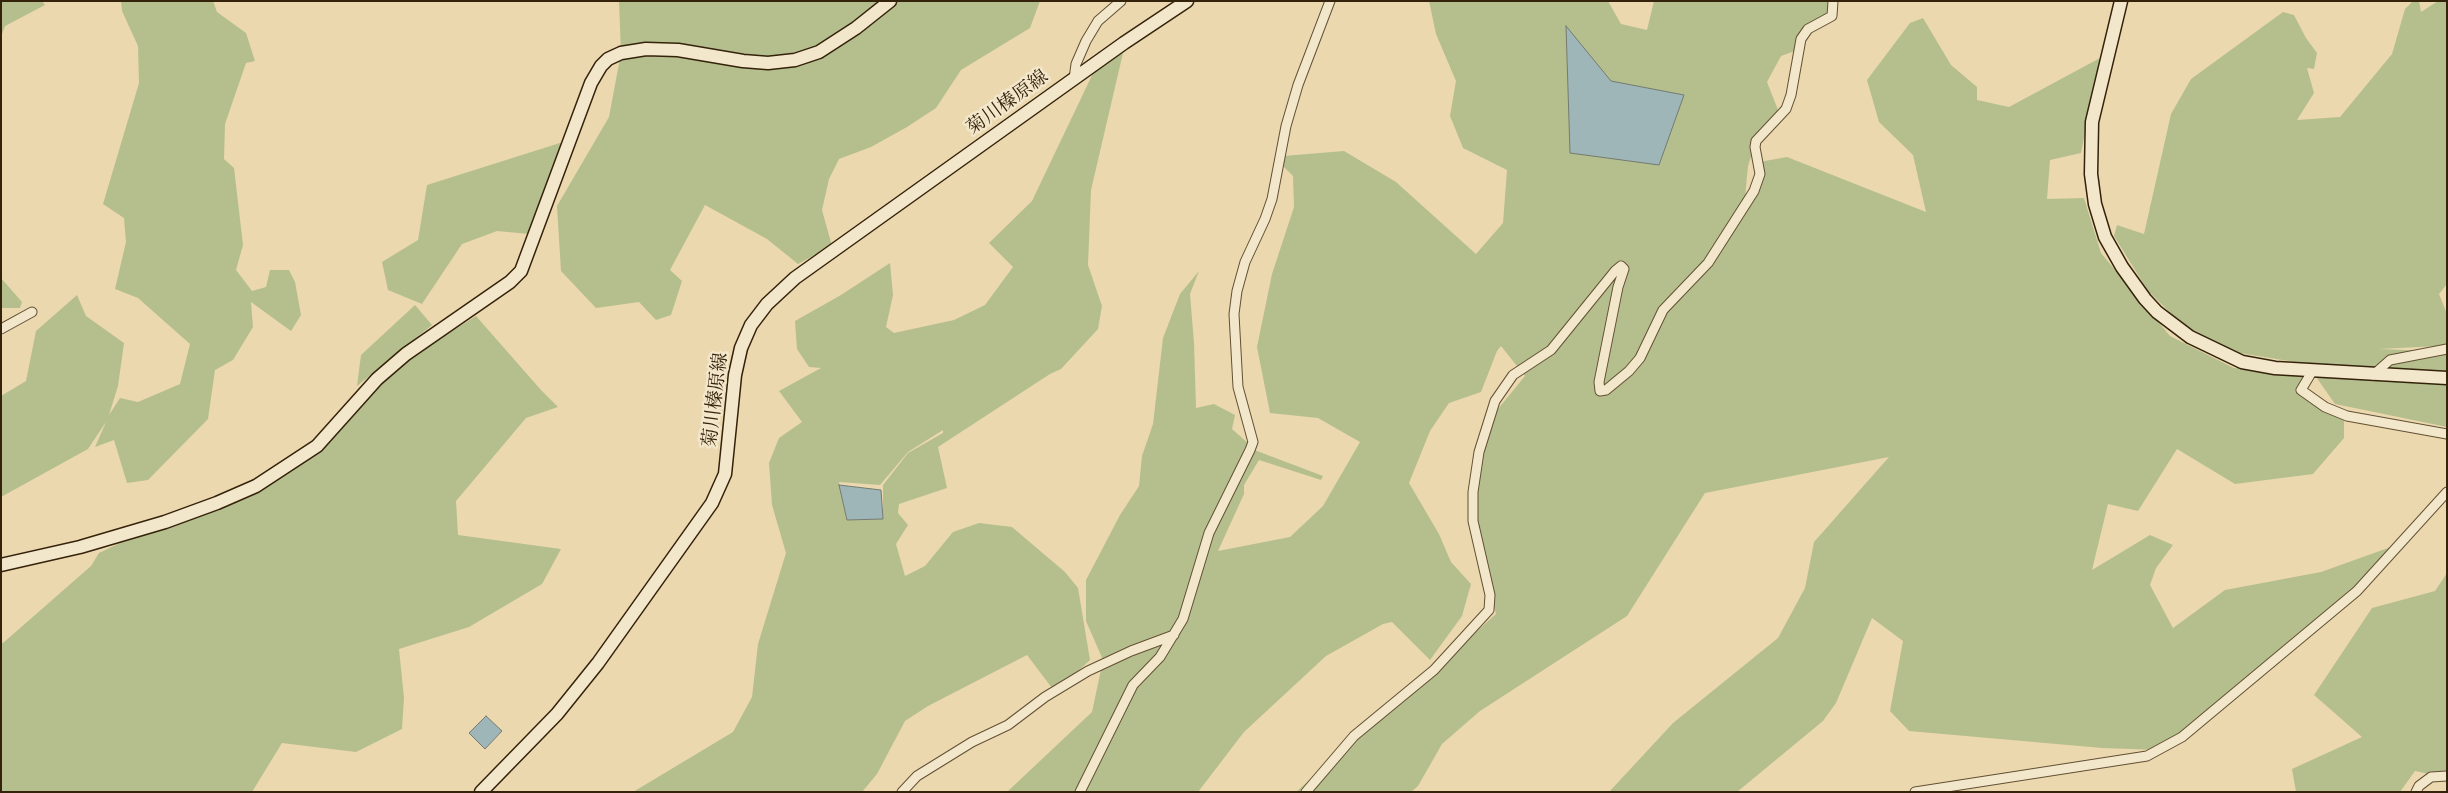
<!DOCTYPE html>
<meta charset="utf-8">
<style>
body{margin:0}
#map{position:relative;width:2448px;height:793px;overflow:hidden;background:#ebd8af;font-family:"Gentium Book Plus",serif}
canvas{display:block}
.frame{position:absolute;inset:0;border:2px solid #34220a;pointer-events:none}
</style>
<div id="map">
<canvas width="2448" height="793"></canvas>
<div class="frame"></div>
</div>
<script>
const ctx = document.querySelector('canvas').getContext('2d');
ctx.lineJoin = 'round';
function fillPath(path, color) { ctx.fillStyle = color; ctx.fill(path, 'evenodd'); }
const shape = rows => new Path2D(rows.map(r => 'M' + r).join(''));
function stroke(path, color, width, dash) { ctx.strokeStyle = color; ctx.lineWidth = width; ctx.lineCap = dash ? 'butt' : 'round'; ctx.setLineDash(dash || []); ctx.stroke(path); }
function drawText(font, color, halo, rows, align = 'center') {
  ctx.font = font + ' "Gentium Book Plus","Noto Serif JP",serif'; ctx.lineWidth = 5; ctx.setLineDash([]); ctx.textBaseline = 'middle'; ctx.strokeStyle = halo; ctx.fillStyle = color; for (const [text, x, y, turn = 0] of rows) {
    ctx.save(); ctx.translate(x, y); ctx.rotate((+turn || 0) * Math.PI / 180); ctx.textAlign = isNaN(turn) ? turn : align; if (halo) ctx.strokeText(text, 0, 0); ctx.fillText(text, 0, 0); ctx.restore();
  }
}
const green = shape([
 [1,1,42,1,45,5,5,26,1,37],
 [121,1,213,1,217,12,246,33,255,61,246,63,225,124,224,159,234,168,243,245,236,270,252,291,266,287,270,270,289,270,295,282,301,315,291,331,251,302,253,327,233,360,215,370,208,419,148,480,127,483,114,440,95,447,106,422,88,449,1,497,1,396,26,381,36,331,77,295,86,316,124,343,118,386,109,415,120,398,138,402,180,384,190,344,138,298,115,289,126,242,124,218,103,204,139,83,138,46,122,11],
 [619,1,1040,1,1030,28,961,70,936,108,907,127,871,147,839,159,829,179,822,210,832,246,798,264,767,239,705,205,670,270,682,281,671,315,656,320,639,302,596,308,561,271,557,206,609,117,621,53],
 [1429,1,1608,1,1621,24,1647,30,1654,1,1833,1,1832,16,1808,29,1803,48,1781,56,1767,82,1780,115,1756,141,1748,166,1744,208,1759,162,1787,157,1926,212,1913,155,1879,122,1867,80,1910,23,1923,18,1951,65,1977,87,1977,100,2009,107,2100,58,2081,153,2050,160,2047,199,2084,198,2101,253,2170,336,2234,368,2310,375,2301,390,2344,418,2344,438,2313,474,2235,484,2177,449,2138,511,2108,504,2092,570,2150,535,2173,545,2156,568,2150,585,2173,628,2225,590,2321,572,2402,543,2341,605,2259,680,2158,750,2102,748,1909,731,1890,711,1903,641,1872,618,1836,703,1823,721,1737,792,1609,792,1673,723,1778,638,1805,588,1814,542,1889,457,1705,493,1627,616,1480,711,1442,744,1418,786,1411,792,1296,792,1496,614,1474,525,1477,467,1493,415,1525,376,1501,346,1497,351,1481,392,1449,403,1430,431,1409,483,1439,534,1451,562,1471,584,1462,616,1430,660,1392,622,1383,624,1326,656,1244,732,1198,792,1007,792,1092,712,1103,660,1086,621,1086,580,1120,515,1139,486,1142,456,1153,424,1163,338,1180,294,1199,271,1190,294,1194,343,1196,408,1214,404,1235,415,1232,429,1257,451,1323,476,1321,480,1259,460,1244,485,1244,494,1218,551,1290,537,1323,506,1360,442,1318,418,1270,413,1257,347,1272,274,1294,207,1293,176,1282,165,1283,156,1344,151,1396,182,1476,254,1503,223,1507,170,1463,148,1450,116,1456,81,1436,34],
 [2413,1,2419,1,2421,12,2438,1,2447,1,2447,284,2439,294,2447,314,2447,427,2335,404,2307,364,2227,351,2183,325,2148,291,2114,236,2117,225,2144,234,2171,114,2191,79,2283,12,2294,15,2306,38,2317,53,2314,69,2307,68,2314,93,2297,120,2340,117,2392,54,2405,9],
 [2439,346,2432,351,2379,349],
 [1123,53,1091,190,1088,265,1102,306,1098,329,1061,369,1050,374,938,447,947,488,899,504,898,513,908,525,896,544,905,576,925,566,953,532,979,523,1012,527,1065,572,1078,588,1090,660,1055,692,1027,655,928,706,905,721,877,774,862,792,633,792,733,732,752,697,758,644,786,553,772,505,769,463,779,438,802,422,779,391,821,368,809,367,797,349,795,321,841,295,890,263,893,295,886,327,894,333,954,320,985,305,1013,267,989,243,1032,201,1095,69],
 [943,430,943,433,908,453,883,485,883,519,847,520,839,482,880,485,908,452],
 [563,142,529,234,497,231,462,244,422,304,388,290,382,262,418,240,427,185],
 [1,278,22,302,20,308,1,308],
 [415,305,432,325,357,386,361,355],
 [476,316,541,390,558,407,526,418,456,501,458,535,561,549,542,584,469,627,399,649,404,698,402,729,356,752,282,743,252,792,1,792,1,641,3,643,91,566,99,553,323,446,377,379],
 [2447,573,2447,778,2415,771,2400,792,2296,792,2292,769,2362,737,2314,695,2372,608,2435,591]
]);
const water = shape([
 [1566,26,1611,81,1684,95,1659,165,1570,153,1566,26],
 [839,485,881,490,883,519,847,520,839,485],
 [486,716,502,731,485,749,469,733,486,716]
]);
const street = shape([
 [1074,79,1076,64,1086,41,1098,21,1121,1],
 [1,329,32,312],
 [2313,370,2301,390,2325,407,2347,416,2447,434],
 [2373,375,2390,360,2447,349],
 [902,792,917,776,972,742,1008,725,1045,697,1088,671,1131,651,1174,635],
 [1080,792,1133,685,1160,657,1183,619,1209,533,1250,450,1253,442,1238,387,1234,314,1237,291,1245,262,1265,219,1272,199,1286,126,1298,85,1330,1],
 [1306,792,1354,736,1434,670,1489,610,1490,595,1473,521,1473,492,1479,452,1495,401,1513,375,1551,350,1615,271,1621,266,1624,269,1618,287,1599,382,1600,391,1606,390,1629,371,1640,358,1663,310,1708,263,1754,191,1760,174,1755,147,1756,141,1786,109,1791,95,1801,39,1808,29,1832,16,1833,1],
 [1915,792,2147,756,2182,737,2357,591,2447,492],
 [2416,792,2419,786,2431,777,2447,776]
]);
const secondary = shape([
 [2121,1,2092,122,2091,174,2095,204,2105,237,2122,267,2145,299,2157,312,2190,337,2242,362,2275,368,2447,378],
 [1,565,80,547,165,522,217,503,256,486,317,446,377,379,406,354,510,282,521,271,591,83,601,66,608,59,621,53,646,49,678,50,743,61,768,63,795,60,819,52,856,28,890,1],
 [481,792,557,714,598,663,712,503,725,474,735,375,741,348,751,325,767,304,795,278,1124,43,1187,1]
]);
const streetNames = [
 ["菊川榛原線",1008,103,-36],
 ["菊川榛原線",716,400,-83]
];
fillPath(green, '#b5bf8d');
fillPath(water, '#9eb6b7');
stroke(water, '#747b72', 1);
stroke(street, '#625033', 11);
stroke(secondary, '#34220a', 15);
stroke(street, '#f2e6cb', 9);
stroke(secondary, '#f2e6cb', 12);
drawText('19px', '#34220a', '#f2e6cb', streetNames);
</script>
